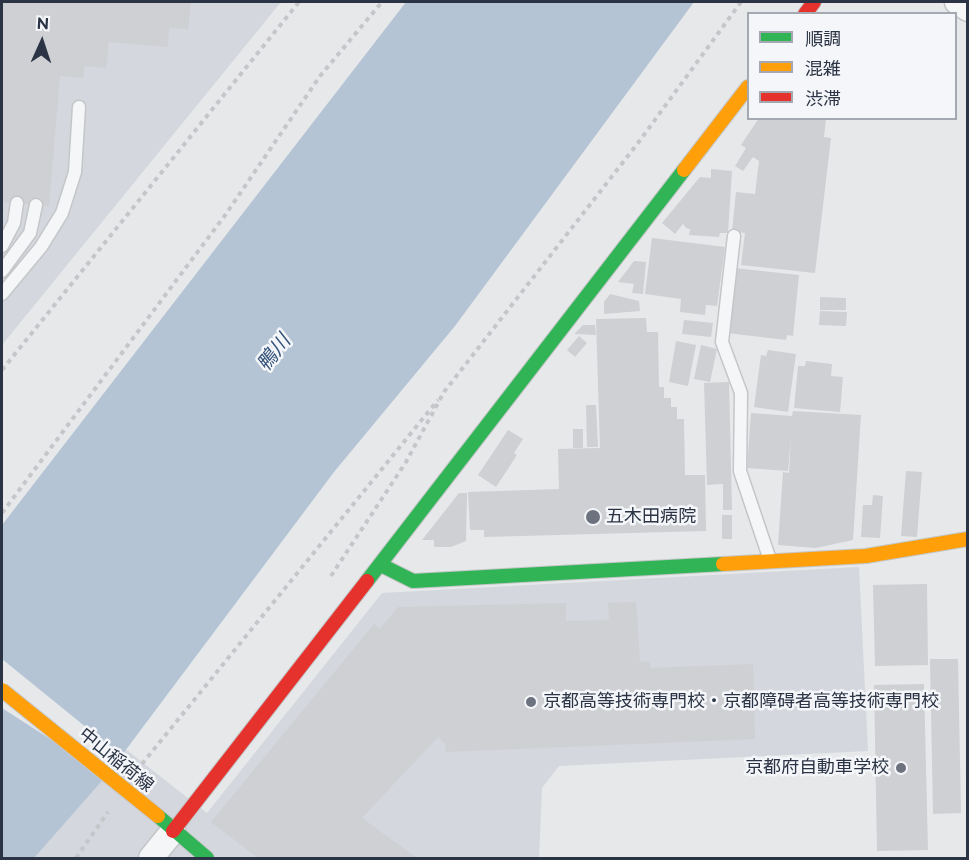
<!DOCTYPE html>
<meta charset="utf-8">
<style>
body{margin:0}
#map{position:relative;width:969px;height:860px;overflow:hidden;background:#e6e8ea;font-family:Raleway,"Noto Sans JP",sans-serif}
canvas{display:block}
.frame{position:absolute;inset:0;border:3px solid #2b3445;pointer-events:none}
.legend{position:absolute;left:747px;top:12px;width:210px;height:108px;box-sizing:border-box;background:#f4f6f9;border:2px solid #a4a8b1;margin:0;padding:8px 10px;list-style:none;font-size:18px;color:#2b3445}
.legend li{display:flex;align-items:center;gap:12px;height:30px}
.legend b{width:30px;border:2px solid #a4a8b1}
.north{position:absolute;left:12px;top:12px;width:60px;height:60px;-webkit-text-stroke:4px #f4f6f9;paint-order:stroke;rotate:3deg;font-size:16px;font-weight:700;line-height:24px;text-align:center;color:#2b3445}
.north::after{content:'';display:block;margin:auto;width:21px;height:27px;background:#2b3445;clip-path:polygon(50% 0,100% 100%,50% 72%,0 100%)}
</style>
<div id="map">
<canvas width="969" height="860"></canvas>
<div class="frame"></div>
<ul class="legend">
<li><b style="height:8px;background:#30b455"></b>順調</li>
<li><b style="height:8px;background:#ff9f0a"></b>混雑</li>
<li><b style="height:8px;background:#e5322d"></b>渋滞</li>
</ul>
<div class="north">N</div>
</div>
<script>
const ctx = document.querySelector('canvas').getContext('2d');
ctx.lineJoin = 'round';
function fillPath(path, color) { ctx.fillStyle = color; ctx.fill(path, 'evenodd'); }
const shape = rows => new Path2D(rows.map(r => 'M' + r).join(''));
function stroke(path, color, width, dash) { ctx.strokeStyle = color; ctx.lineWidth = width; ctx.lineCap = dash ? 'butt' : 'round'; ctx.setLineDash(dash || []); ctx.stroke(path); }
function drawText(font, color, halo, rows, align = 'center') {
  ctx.font = font + ' Raleway,"Noto Sans JP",sans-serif'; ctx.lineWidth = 5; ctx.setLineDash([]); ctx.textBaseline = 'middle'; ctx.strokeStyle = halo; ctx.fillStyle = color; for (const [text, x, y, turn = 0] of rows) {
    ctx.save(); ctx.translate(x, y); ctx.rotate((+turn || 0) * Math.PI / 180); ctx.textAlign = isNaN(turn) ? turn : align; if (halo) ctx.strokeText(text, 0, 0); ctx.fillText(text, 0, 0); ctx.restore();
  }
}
const built = shape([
 [2,2,281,2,2,345],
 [859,567,868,751,559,766,542,788,539,858,2,858,2,652,207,813,382,593]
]);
const water = shape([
 [406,2,694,2,455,326,334,472,107,775,34,858,2,858,2,525]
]);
const pier = shape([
 [2,659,124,758,109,777,2,708]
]);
const building = shape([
 [2,2,191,2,188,29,169,28,168,47,109,42,106,68,84,66,83,78,60,76,49,206,2,202],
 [759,118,826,118,824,137,831,138,815,273,741,265,745,233,732,231,736,192,755,194,759,161,753,157,743,171,735,166,746,148,741,145],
 [711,169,732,171,728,233,720,233,719,237,689,235,690,229,686,228,683,224,675,234,662,223,700,177,711,178],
 [652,238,725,247,717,306,706,305,705,315,680,312,681,299,645,294],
 [634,261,646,262,643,294,632,293,634,284,618,282],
 [734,268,799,275,793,336,787,335,786,340,727,333],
 [610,294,639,301,640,311,604,314,604,302],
 [820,297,846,298,846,310,820,310],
 [820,311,847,312,846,326,819,325],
 [646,318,647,332,658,332,659,387,664,387,664,398,671,398,671,407,677,407,677,419,684,419,685,475,705,475,706,531,484,537,484,530,470,530,468,492,559,489,558,449,600,448,596,319],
 [684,320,713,323,711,337,682,334],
 [583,325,595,325,596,335,574,334],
 [579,336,587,343,575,357,567,350],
 [676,341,696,345,688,386,669,382],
 [701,345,717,349,710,382,694,379],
 [768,350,796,354,788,412,754,407,761,355,766,356],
 [806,361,832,364,831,376,843,377,840,412,794,408,798,366,805,366],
 [729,382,732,510,723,510,723,484,707,485,704,383],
 [586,405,596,405,598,447,587,447],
 [793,411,861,415,853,540,816,548,778,545,783,472,789,473,791,437,788,471,747,468,751,413,792,416],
 [573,429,583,429,583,448,573,448],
 [508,430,523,439,514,453,517,455,496,487,478,475],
 [906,471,922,472,917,537,901,536],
 [459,493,467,493,466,541,451,547,434,547,434,540,422,540],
 [873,495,883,496,880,538,861,537,863,505,872,505],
 [722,515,732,515,732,539,722,539],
 [927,584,928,665,875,666,873,585],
 [636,602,640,662,650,661,650,668,753,664,755,739,445,752,446,745,438,737,362,818,417,858,258,858,211,822,374,624,380,629,398,607,566,603,566,621,609,620,608,603],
 [930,659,958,659,961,813,933,814],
 [924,684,928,850,877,851,874,685]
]);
const path = shape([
 [2,370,299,2],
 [2,513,226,214,320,76,382,2],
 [331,576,406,462,444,392,638,143,741,2],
 [142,764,438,400],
 [76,858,108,812]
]);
const lane = shape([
 [734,236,722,342,741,393,740,471,770,560],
 [2,246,14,223,17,203],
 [2,271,30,233,36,205],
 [2,294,41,247,62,213,75,172,79,107]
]);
const street = shape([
 [957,2,968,9],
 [151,858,173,831]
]);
const fast = shape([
 [381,565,413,581,723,564],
 [367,581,684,170],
 [158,816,207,858]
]);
const slow = shape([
 [684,170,748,87],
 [723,564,866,556,968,539]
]);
const jam = shape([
 [805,14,814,2],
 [173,831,367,581]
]);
const slowBridge = shape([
 [2,690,158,816]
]);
const markers = [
 [593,517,8,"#6c737f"],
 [531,702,6,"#6c737f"],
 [901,768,6,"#6c737f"]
];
const poiNames = [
 ["五木田病院",606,517],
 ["京都高等技術専門校・京都障碍者高等技術専門校",543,702],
 ["京都府自動車学校",889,768,"right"]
];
const streetNames = [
 ["中山稲荷線",116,760,39]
];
const waterNames = [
 ["鴨川",274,353,-52]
];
fillPath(built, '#d4d7dd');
fillPath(water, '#b4c4d5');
fillPath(pier, '#e6e8ea');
fillPath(building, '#ced0d3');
stroke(lane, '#c4c6c8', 15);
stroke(street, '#c4c6c8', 27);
stroke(fast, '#c4c6c8', 16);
stroke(slow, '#c4c6c8', 16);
stroke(jam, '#c4c6c8', 16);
stroke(path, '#c5c6ca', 4, [4.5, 4.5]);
stroke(lane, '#f5f6f7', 12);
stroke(street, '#f5f6f7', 24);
stroke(fast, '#30b455', 14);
stroke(slow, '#ff9f0a', 14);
stroke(jam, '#e5322d', 14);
stroke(slowBridge, '#c4c6c8', 16, []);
stroke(slowBridge, '#ff9f0a', 14);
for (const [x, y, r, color] of markers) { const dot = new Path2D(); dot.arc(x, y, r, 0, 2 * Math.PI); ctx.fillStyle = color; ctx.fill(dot); stroke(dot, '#f4f6f9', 2); }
drawText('18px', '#2b3445', '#f4f6f9', poiNames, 'left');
drawText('18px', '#2b3445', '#f4f6f9', streetNames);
drawText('italic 20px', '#34527a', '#f4f6f9', waterNames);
</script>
